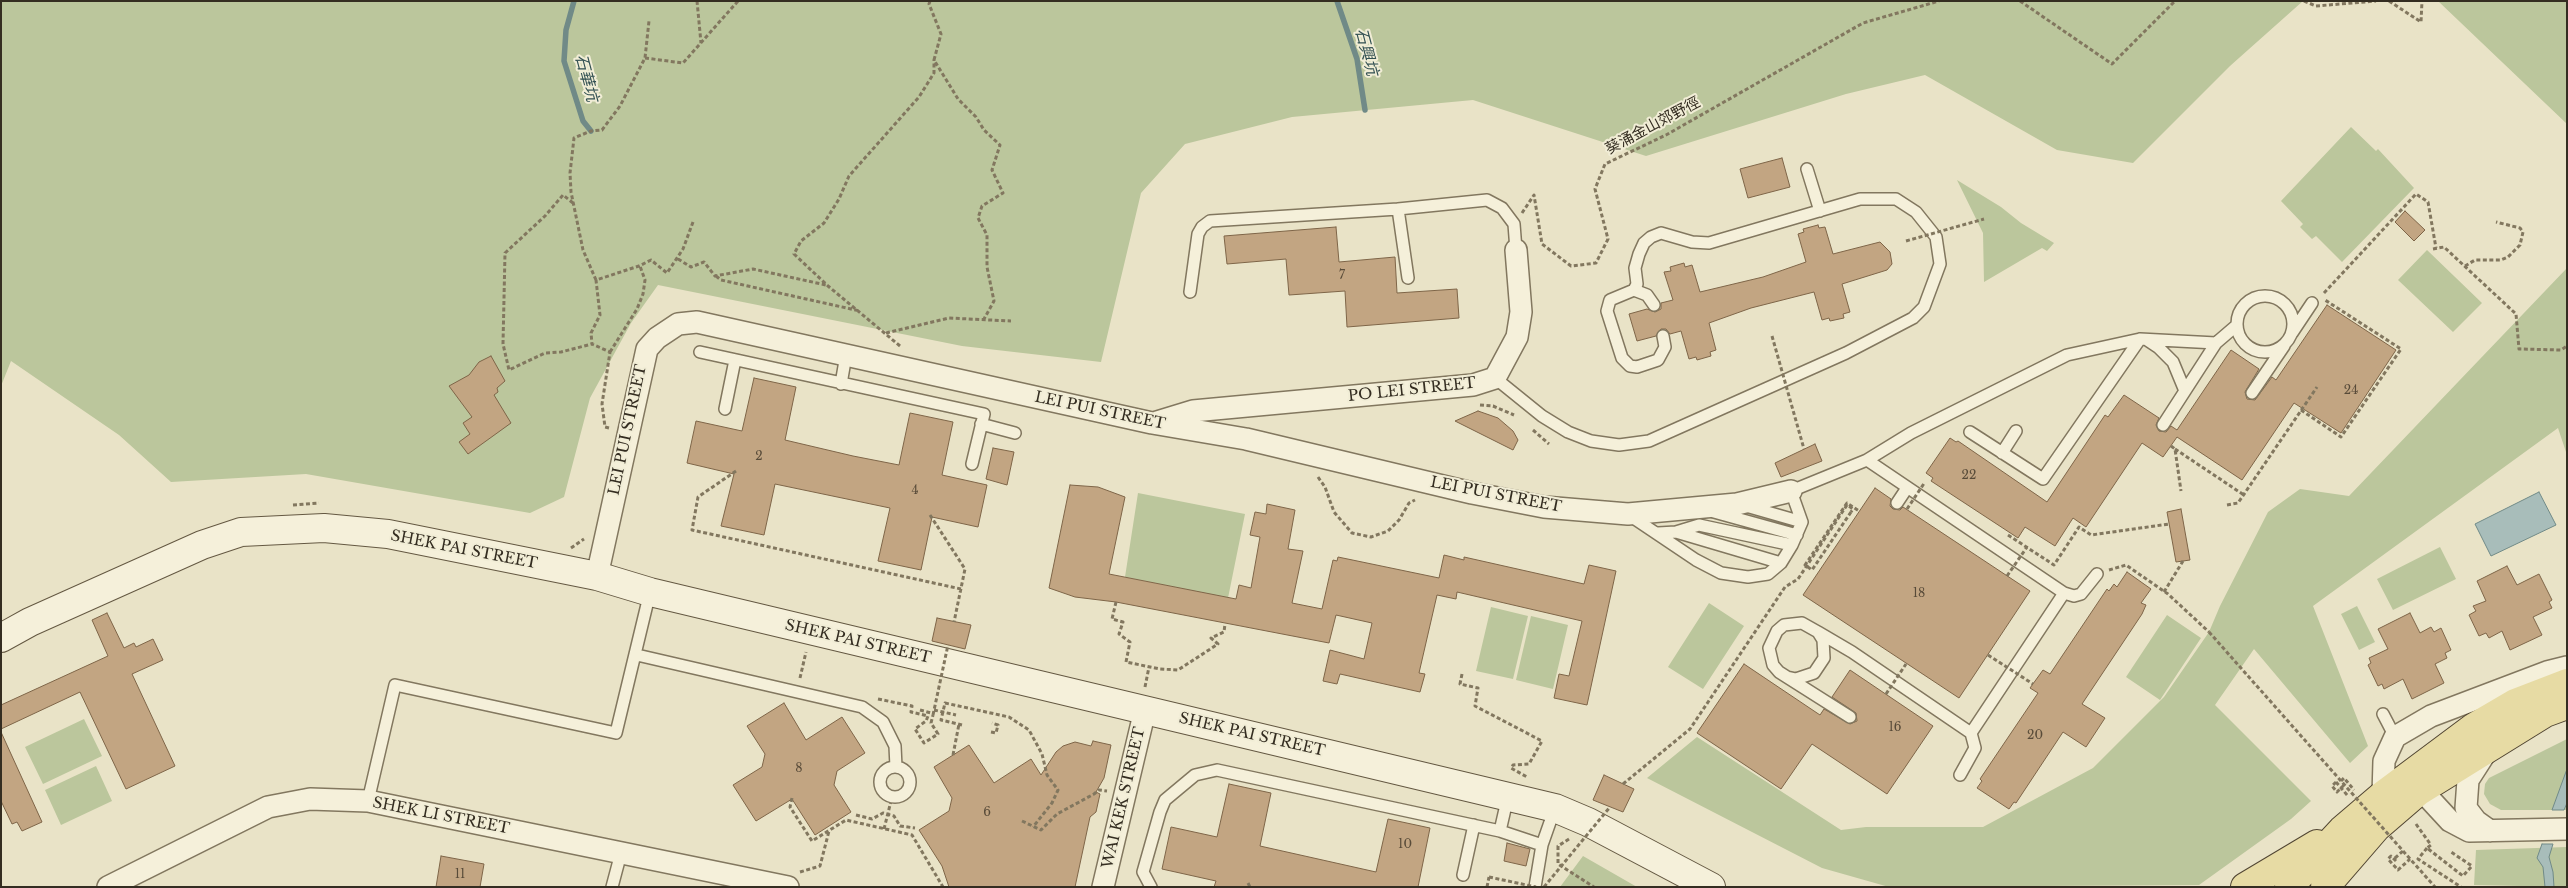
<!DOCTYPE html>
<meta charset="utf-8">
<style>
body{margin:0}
#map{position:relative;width:2568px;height:888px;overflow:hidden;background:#e9e3c7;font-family:"Libre Baskerville",serif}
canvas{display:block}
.frame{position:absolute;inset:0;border:2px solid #342d21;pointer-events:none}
</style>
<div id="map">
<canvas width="2568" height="888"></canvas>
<div class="frame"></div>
</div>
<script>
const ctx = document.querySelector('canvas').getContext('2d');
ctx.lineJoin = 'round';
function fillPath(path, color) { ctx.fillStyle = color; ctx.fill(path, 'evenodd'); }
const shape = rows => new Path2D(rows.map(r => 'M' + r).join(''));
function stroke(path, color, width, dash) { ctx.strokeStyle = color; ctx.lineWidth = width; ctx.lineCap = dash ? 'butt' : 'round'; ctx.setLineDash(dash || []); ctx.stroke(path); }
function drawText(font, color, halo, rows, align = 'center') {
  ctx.font = font + ' "Libre Baskerville","Noto Sans TC",serif'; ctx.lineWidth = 4; ctx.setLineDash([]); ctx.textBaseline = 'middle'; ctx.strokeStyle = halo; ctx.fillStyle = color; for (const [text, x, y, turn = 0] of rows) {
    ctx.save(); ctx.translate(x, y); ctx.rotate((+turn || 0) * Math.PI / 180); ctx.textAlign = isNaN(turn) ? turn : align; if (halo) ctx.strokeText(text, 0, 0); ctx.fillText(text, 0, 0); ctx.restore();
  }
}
const green = shape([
 [1,1,2303,1,2230,66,2133,163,2057,150,1925,75,1846,94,1646,156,1473,100,1292,117,1185,144,1141,193,1101,362,962,346,658,285,631,323,590,398,564,497,530,513,306,474,171,482,119,435,11,361,1,386],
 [2438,1,2567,1,2567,124],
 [2351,127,2376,151,2378,149,2414,188,2342,262,2316,236,2312,239,2300,227,2303,224,2281,201],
 [1957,180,2001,207,2021,223,2054,243,2047,251,2042,248,1984,282,1983,233],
 [2427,250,2482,303,2453,332,2398,280],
 [2567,268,2567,455,2558,428,2313,606,2368,746,2350,763,2254,649,2215,705,2311,801,2291,819,2199,885,1889,887,1822,868,1647,778,1697,737,1841,830,1866,827,1983,827,2093,768,2164,697,2209,632,2220,606,2268,512,2300,489,2349,496],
 [1138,493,1245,514,1228,598,1125,577],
 [2440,547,2456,579,2393,610,2377,579],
 [1709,603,1744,626,1703,689,1668,667],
 [2357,606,2375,642,2359,650,2341,614],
 [1491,607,1528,616,1513,679,1476,671],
 [2167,615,2201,638,2160,700,2126,677],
 [1531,616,1568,625,1553,689,1516,680],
 [84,719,102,756,43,784,25,747],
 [2567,739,2567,810,2501,810,2490,804,2484,794,2485,784,2489,778],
 [96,766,112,801,61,825,45,790],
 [2567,847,2567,887,2474,885,2476,850],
 [1583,856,1637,887,1560,887]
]);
const water = shape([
 [2539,492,2556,525,2491,556,2475,524,2539,492],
 [2567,769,2567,803,2564,810,2552,810,2567,769],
 [2542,844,2553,844,2549,857,2553,872,2554,887,2545,887,2543,867,2537,858,2542,844]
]);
const stream = shape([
 [574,1,566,30,564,61,583,121,591,131],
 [1337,1,1357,59,1365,110]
]);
const building = shape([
 [1782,158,1790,187,1748,198,1740,169,1782,158],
 [2405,211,2425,230,2414,241,2395,222,2405,211],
 [1818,225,1819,228,1825,227,1833,254,1880,242,1890,252,1892,264,1887,270,1842,284,1850,312,1843,314,1844,318,1830,321,1829,318,1822,320,1814,292,1751,308,1709,323,1716,350,1710,352,1711,356,1697,360,1696,357,1689,359,1681,331,1670,334,1666,329,1661,329,1656,336,1637,341,1629,314,1647,309,1655,312,1661,309,1661,303,1673,300,1664,272,1671,271,1670,267,1684,263,1685,267,1692,265,1700,292,1763,277,1806,262,1798,234,1804,232,1803,229,1818,225],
 [1336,227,1339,262,1395,257,1397,293,1457,289,1459,318,1347,327,1345,291,1289,295,1286,259,1227,264,1224,236,1336,227],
 [2327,305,2396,350,2341,433,2294,403,2242,480,2177,437,2163,457,2142,443,2086,527,2073,518,2055,546,2025,527,2018,538,1931,481,1933,478,1926,473,1950,438,1956,442,1958,441,2047,502,2105,415,2108,417,2124,395,2159,418,2156,425,2159,431,2166,432,2171,426,2177,430,2231,350,2259,369,2245,392,2247,399,2255,400,2272,377,2276,380,2327,305],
 [491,356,505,381,497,388,498,392,494,395,511,423,468,454,459,442,470,434,463,423,472,417,449,386,469,375,479,362,491,356],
 [754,378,796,387,785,440,853,456,899,465,910,413,953,422,942,475,987,485,978,527,932,517,921,570,878,561,890,508,775,484,764,535,721,526,734,474,687,463,696,421,742,431,754,378],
 [1478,411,1498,418,1513,431,1518,440,1513,450,1455,421,1478,411],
 [1815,444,1822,461,1781,477,1775,463,1815,444],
 [993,448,1014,452,1007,485,986,479,993,448],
 [1070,485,1098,487,1125,497,1109,574,1236,599,1239,585,1251,588,1260,537,1250,535,1255,512,1266,514,1267,504,1295,510,1288,549,1303,551,1292,603,1322,609,1333,560,1337,561,1338,557,1439,578,1444,555,1464,560,1464,557,1584,584,1589,565,1616,571,1587,705,1554,698,1559,674,1569,676,1582,621,1457,592,1456,599,1437,595,1419,673,1425,674,1420,692,1340,674,1337,684,1323,681,1330,650,1364,659,1372,623,1336,615,1329,643,1116,602,1075,597,1049,588,1070,485],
 [1875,488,1891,499,1890,506,1893,509,1900,510,1903,507,2030,591,1959,698,1803,595,1875,488],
 [2181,509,2190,560,2176,562,2167,512,2181,509],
 [2507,566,2517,585,2539,574,2552,600,2549,602,2552,608,2533,617,2542,635,2510,650,2502,631,2489,638,2486,633,2479,636,2469,615,2476,611,2473,606,2486,601,2477,581,2507,566],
 [2127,572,2151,589,2141,603,2146,605,2142,614,2082,704,2105,718,2086,747,2063,732,2016,803,2014,802,2009,809,1977,788,1982,781,1980,779,2038,693,2030,688,2043,670,2050,674,2107,589,2109,591,2114,584,2117,587,2127,572],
 [107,613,124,648,134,643,136,647,153,639,163,660,132,674,175,766,126,789,80,692,1,729,1,705,108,656,92,620,107,613],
 [2410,613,2420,633,2431,627,2434,632,2441,628,2451,650,2445,653,2447,658,2435,664,2444,683,2412,699,2403,679,2384,689,2382,684,2378,686,2368,665,2371,663,2369,658,2388,649,2378,629,2410,613],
 [937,618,971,625,965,649,932,641,937,618],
 [1744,664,1820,715,1824,709,1850,724,1857,721,1856,713,1832,697,1850,670,1933,726,1887,794,1812,744,1781,789,1697,733,1744,664],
 [784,703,806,740,842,717,865,753,837,771,834,785,851,812,815,835,792,799,756,821,733,785,762,767,765,754,747,726,784,703],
 [1,732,42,822,22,831,17,822,12,824,1,801,1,732],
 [1093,741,1111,745,1104,778,1096,792,1100,794,1096,812,1090,817,1075,887,949,887,942,866,919,830,949,811,952,798,934,767,969,745,994,783,1031,759,1041,775,1056,752,1063,746,1075,742,1091,746,1093,741],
 [1604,775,1634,789,1623,812,1593,800,1604,775],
 [1229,784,1271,793,1260,846,1376,872,1388,819,1430,828,1418,887,1214,887,1216,881,1162,869,1171,827,1217,837,1229,784],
 [1507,843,1530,849,1526,866,1504,861,1507,843],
 [441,856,484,864,480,887,436,887,441,856]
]);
const path = shape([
 [697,1,701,43],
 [930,1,929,4,941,34,934,60,958,99,976,117,984,130,1000,145,992,170,1003,193,982,206,978,218,987,235,987,267,994,301,984,319],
 [2020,1,2112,64,2175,1],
 [2304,1,2316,6,2376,1],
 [2389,1,2421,22,2422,1],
 [645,58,683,63,738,1],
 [573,203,563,195,545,216,505,253,503,344,509,370,545,353,561,352,592,344],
 [1522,213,1534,195,1542,244,1571,266,1596,263,1608,239,1595,189,1605,164,1666,135,1863,23,1939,1],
 [2433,249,2444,247,2516,314,2519,349,2561,350,2567,346],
 [678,259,691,267,704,262,715,276,753,269,826,285],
 [2465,266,2475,260,2501,260,2508,257,2520,245,2523,232,2520,228,2496,222],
 [716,276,721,280,860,311],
 [596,280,583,250,571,192,570,173,574,138,591,131,602,130,620,106,645,58,649,21],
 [2324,293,2416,194,2428,202,2436,248],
 [886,333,949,318,1011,321],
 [900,346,828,286,794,254,801,241,824,223,839,199,849,176,919,97,934,73,934,60],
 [610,352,637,309,643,294,645,280,640,266],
 [1480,405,1493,406,1514,415],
 [2301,410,2341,437,2401,349,2325,300],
 [609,428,605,427,602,404,610,352,592,344,591,333,600,315,596,280,639,266,651,260,667,273,683,249,693,222],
 [1533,430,1549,444],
 [2171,446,2175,449,2181,491],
 [2175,449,2244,495],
 [736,471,698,497,692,530,961,589],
 [1318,477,1325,487,1334,512,1352,533,1371,537,1388,531,1399,520,1409,503,1415,500],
 [293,505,319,503],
 [2227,505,2238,503,2317,387],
 [930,515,965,569,954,622],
 [2008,535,2054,565,2079,527,2091,535,2169,524],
 [571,548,584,539],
 [2109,570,2126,565,2168,594,2209,632],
 [2164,592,2183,561],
 [1116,602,1112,619,1123,622,1119,634,1130,642,1126,662,1160,669,1178,670,1218,644,1211,638,1224,632,1225,624],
 [1462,674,1460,684,1478,688,1475,706,1542,741,1529,764,1513,765,1511,768,1527,777],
 [800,678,806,652],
 [1145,687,1149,667],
 [878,699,912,706,911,712,928,716,926,721,915,729,924,743,938,734,931,723,933,715],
 [920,710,931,713],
 [962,725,941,720,945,703,1009,717,1029,730,1042,754,1047,775,1058,790,1052,803,1033,827],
 [991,732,996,733,998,725,992,723],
 [953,755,959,724],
 [2341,781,2344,778,2354,790],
 [2336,782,2348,796],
 [1623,784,1690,729,1785,587,1798,579,1847,505,1853,509,1851,512],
 [792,798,790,807,812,841,846,820,912,835,943,887],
 [856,815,872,819,883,813,894,816,900,826,915,828],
 [1022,821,1041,830,1057,814,1094,794,1099,790,1107,791],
 [2416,824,2431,845,2427,848,2463,876,2472,866,2451,852],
 [884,829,892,797],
 [1569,839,1558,846,1558,864,1594,887],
 [2427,848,2418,859,2461,887],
 [2395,858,2403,851],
 [2396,861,2391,856,2388,859,2398,870,2410,859],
 [800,872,820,866,829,831],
 [1248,883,1250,887],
 [1487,887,1489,877]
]);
const lane = shape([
 [1807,169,1820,211],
 [1398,209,1408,278],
 [1634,290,1647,295,1654,305],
 [1190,292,1198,234,1202,227,1210,221,1398,209,1487,200,1502,208,1514,224,1516,250],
 '2237 324a28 28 0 1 1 56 0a28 28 0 1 1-56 0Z',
 [2292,333,2312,303],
 [2147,340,2159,348,2173,362,2185,391],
 [700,352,984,414,972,464],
 [1495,378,1542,416,1568,432,1591,441,1619,445,1649,441,1846,353,1913,318,1924,307,1940,264,1936,237,1916,212,1896,199,1860,199,1709,243,1692,242,1661,233,1651,237,1644,243,1639,254,1635,268,1637,284,1634,290,1610,300,1607,311,1622,358,1630,366,1637,367,1658,360,1665,347,1663,336],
 [841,384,846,355],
 [2252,393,2284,346],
 [725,409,735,360],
 [981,424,1015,433],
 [2163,425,2216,343],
 [1970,432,2043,479,2140,339],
 [2002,453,2016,431],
 [1867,460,2064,593],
 [1897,503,1907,488],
 [1746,506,1802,522],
 [1714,512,1797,535],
 [1629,515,1696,560,1721,573,1748,577,1768,574,1781,563,1792,545,1802,522,1791,491,1867,460,1911,433,2067,355,2140,339,2216,343,2237,325],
 [1676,532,1781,563],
 [1658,533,1676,532,1699,525,1792,545],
 [1818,632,1852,652,1971,733,1975,748,1960,775],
 [637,655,862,707,883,722,895,746,896,767],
 [1787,677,1796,679,1814,673,1824,658,1823,640,1818,632,1802,623,1784,625,1777,631,1769,648,1773,665,1779,672,1850,717],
 [2383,714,2395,737],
 [1971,733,2064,593,2074,596,2081,594,2097,574],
 '880 782a15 15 0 1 1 30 0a15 15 0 1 1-30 0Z',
 [368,801,395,685,616,733,650,592],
 [1500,831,1508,796],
 [1542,845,1555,808],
 [1463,875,1474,825],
 [612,887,621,853],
 [1151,887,1143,872,1160,812,1165,800,1195,775,1217,770,1500,831,1542,845,1535,887]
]);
const street = shape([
 [1157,422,1193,411,1473,385,1495,378,1517,337,1521,312,1516,250],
 [597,576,647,349,657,338,678,324,697,322,1152,423,1246,439,1472,493,1544,507,1628,514,1737,504,1791,491],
 [2486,752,2468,780,2466,808,2476,821,2490,831],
 [2419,791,2426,795,2450,821,2469,831,2567,829],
 [2383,795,2384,761,2395,737,2431,716,2547,672,2567,667],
 [108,887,268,807,310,799,368,801,788,887],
 [1103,887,1145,710]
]);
const secondary = shape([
 [1,638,30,622,202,545,241,532,324,528,388,534,597,576,650,592,1555,808,1588,822,1711,887]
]);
const primary = shape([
 [2245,887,2317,844],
 [2289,887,2342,830,2383,795,2474,727,2515,703,2567,683],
 [2325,887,2376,828,2419,791,2545,713,2567,705]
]);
const pathBridge = shape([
 [1906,241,1984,219],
 [1772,336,1804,449],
 [1907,509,1925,482],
 [1851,512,1812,570,1805,565,1847,503,1859,511],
 [2007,576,2027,547],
 [2209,632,2435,887],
 [1988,655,2033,684],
 [1886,694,1906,664],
 [934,710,956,715],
 [933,715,948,645],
 [2336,782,2332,786,2337,792,2344,785],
 [1489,877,1536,887],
 [1544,887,1610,807]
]);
const numberNames = [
 ["7",1342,276],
 ["24",2351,391],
 ["2",759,457],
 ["22",1969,476],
 ["4",915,491],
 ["18",1919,594],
 ["16",1895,728],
 ["20",2035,736],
 ["8",799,769],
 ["6",987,813],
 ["10",1405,845],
 ["11",460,875]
];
const streetNames = [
 ["葵涌金山郊野徑",1653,126,-28],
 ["PO LEI STREET",1412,390,-6],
 ["LEI PUI STREET",1100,411,12],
 ["LEI PUI STREET",628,430,-78],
 ["LEI PUI STREET",1496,495,11],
 ["SHEK PAI STREET",464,550,11],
 ["SHEK PAI STREET",858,642,13],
 ["SHEK PAI STREET",1252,735,13],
 ["WAI KEK STREET",1124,798,-77],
 ["SHEK LI STREET",441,816,11]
];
const waterNames = [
 ["石興坑",1366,52,75],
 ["石華坑",586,78,75]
];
fillPath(green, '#bbc69c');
fillPath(water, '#a8bdba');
stroke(water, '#708a87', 1);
stroke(stream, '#708a87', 5.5);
fillPath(building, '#c2a582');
stroke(building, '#7e6548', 1);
stroke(lane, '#82775f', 14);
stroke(street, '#82775f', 24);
stroke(secondary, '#645842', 30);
stroke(primary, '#514532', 30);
stroke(path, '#82775f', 3, [4, 2.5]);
stroke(lane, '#f5f0da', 11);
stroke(street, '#f5f0da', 21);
stroke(secondary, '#f5f0da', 28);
stroke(primary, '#e7dba4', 28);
stroke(pathBridge, '#82775f', 3, [4, 2.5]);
drawText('12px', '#584b39', null, numberNames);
drawText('15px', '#342d21', '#f1edd6', streetNames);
drawText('italic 16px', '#325052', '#f1edd6', waterNames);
</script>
